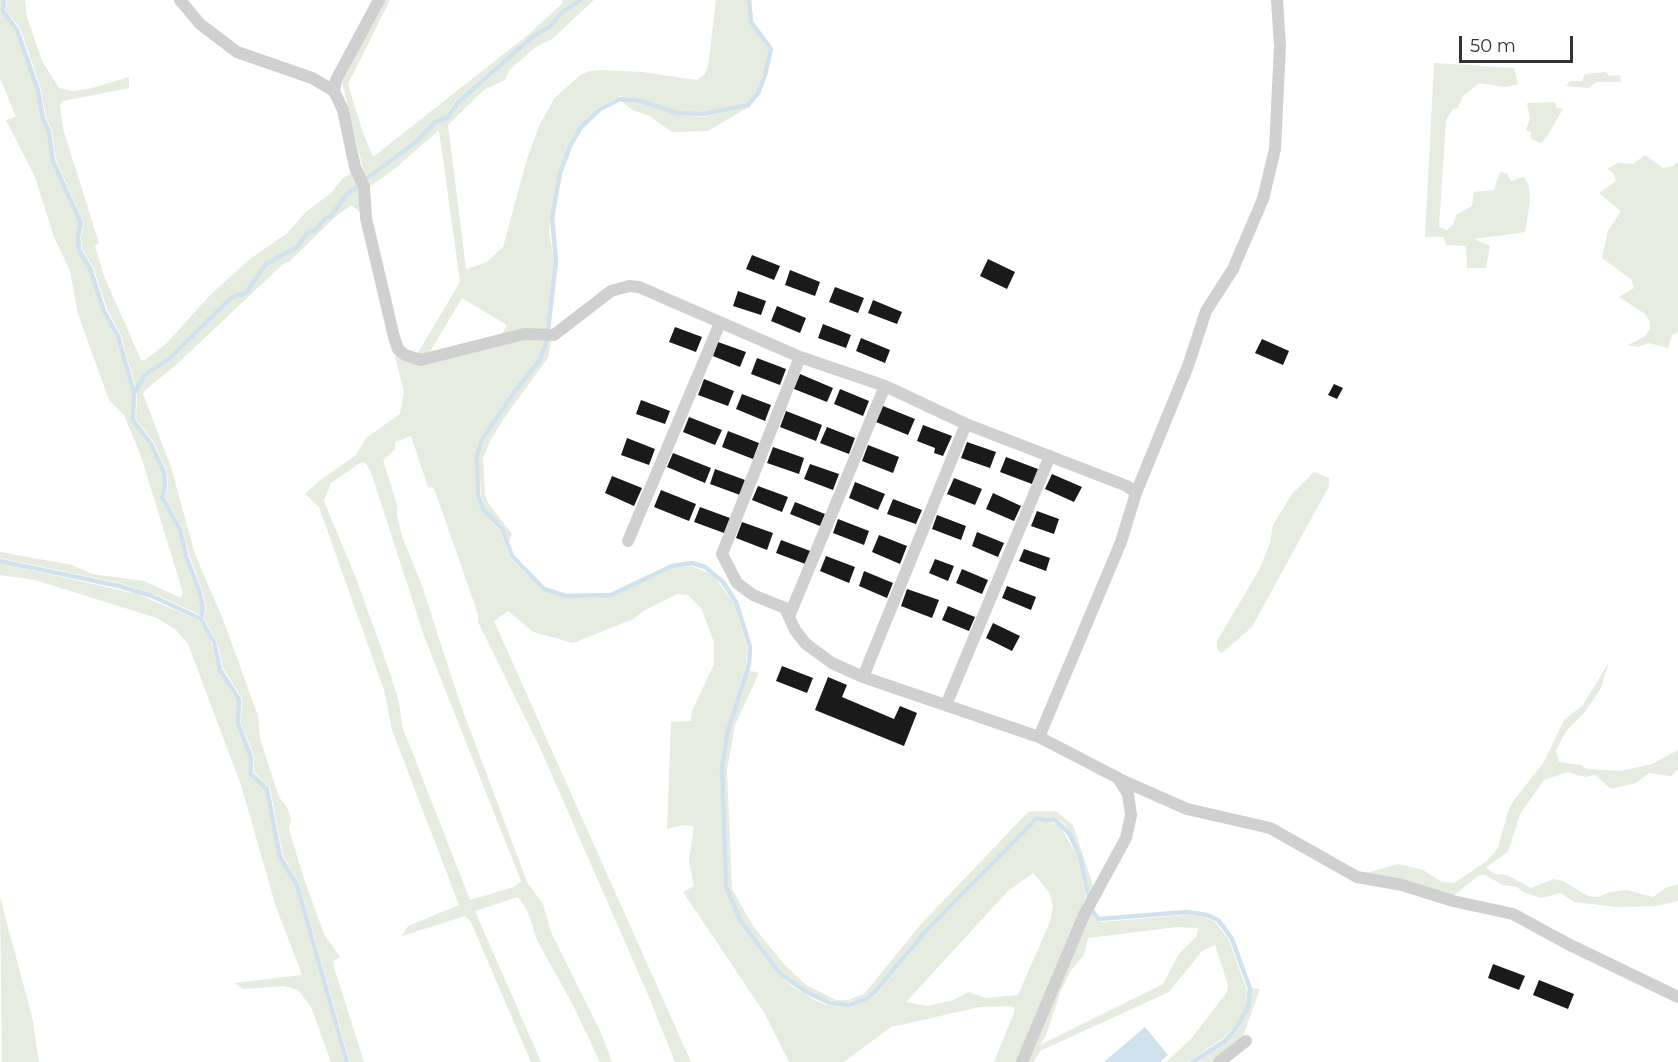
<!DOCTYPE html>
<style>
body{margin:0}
#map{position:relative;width:1678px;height:1062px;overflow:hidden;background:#fff;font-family:Montserrat,sans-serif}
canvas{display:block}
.scale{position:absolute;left:1459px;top:36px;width:114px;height:27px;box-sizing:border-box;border:3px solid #333;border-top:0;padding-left:8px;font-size:18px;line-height:21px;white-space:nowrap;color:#333;-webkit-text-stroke:4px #fff;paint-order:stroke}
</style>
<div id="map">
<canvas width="1678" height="1062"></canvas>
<div class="scale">50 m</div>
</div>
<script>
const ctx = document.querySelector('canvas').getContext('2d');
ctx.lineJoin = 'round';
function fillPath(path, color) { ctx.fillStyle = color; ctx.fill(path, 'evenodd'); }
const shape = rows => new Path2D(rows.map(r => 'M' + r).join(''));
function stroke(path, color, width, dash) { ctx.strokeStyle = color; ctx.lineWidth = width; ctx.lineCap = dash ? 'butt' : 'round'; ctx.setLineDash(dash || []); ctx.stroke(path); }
const green = shape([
 [0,0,2,0,2,12,16,30,26,57,48,132,52,161,80,223,76,237,78,251,89,269,103,311,116,337,132,393,132,421,150,445,162,473,163,486,160,497,178,529,184,556,198,590,201,608,200,615,157,595,119,583,0,558,0,552,72,565,92,574,144,581,181,598,183,593,141,456,124,415,109,400,78,314,70,271,54,237,35,177,6,120,16,117,0,78],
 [7,0,25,0,27,17,42,61,59,88,73,91,89,89,129,77,129,88,63,101,60,105,63,129,99,243,95,246,104,276,141,360,145,360,167,343,209,296,250,259,286,234,306,212,331,193,343,178,350,174,351,169,359,189,361,213,351,205,335,217,290,261,283,264,175,366,145,390,143,394,171,467,195,554,224,622,258,716,260,739,279,797,287,807,291,820,289,829,303,876,324,934,340,957,333,961,334,967,364,1062,350,1062,299,883,283,856,270,788,254,772,254,756,241,723,242,698,223,668,217,642,204,618,206,608,202,589,189,555,182,527,165,497,168,486,167,472,154,443,136,419,137,393,121,335,107,309,93,267,82,249,81,237,84,223,56,160,52,131,46,117,41,89,20,28,6,11],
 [384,0,390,0,348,84,362,130,373,157,529,34,563,3,562,0,577,0,562,8,549,24,530,36,456,100,445,117,433,121,414,141,365,177,342,82],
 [584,0,594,0,552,39,536,47,509,70,505,80,485,89,448,125,466,269,487,262,503,247,527,159,540,124,554,99,580,75,590,71,603,70,642,72,697,80,705,74,708,66,716,0,747,0,749,23,763,39,769,50,767,63,756,92,747,103,704,112,677,111,641,99,620,96,598,107,579,126,568,145,558,172,550,218,549,232,554,261,546,329,502,334,507,325,462,298,428,355,416,356,460,282,439,130,398,166,368,188,366,182,416,144,435,124,448,119,459,103,532,39,551,27,565,11],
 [1434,63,1514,68,1518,84,1506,87,1479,83,1463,96,1458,108,1453,109,1446,120,1439,227,1447,230,1453,225,1456,215,1472,206,1474,192,1494,190,1500,172,1507,173,1511,181,1524,177,1529,187,1530,201,1525,232,1474,239,1490,246,1486,268,1467,268,1466,246,1446,245,1444,237,1425,237],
 [1606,72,1609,76,1620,75,1621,82,1596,82,1589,88,1566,86,1570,81,1582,81,1585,74],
 [621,101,640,103,676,115,704,117,750,106,708,131,672,132,648,115,632,110],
 [1555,102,1556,108,1563,109,1547,136,1541,143,1531,139,1531,132,1526,130,1530,118,1527,103],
 [1645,155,1663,168,1673,166,1678,161,1678,332,1672,335,1668,348,1649,343,1638,347,1628,345,1645,336,1650,329,1650,322,1645,314,1619,297,1634,288,1631,279,1602,258,1608,231,1621,211,1599,193,1616,181,1614,174,1607,169,1618,163,1633,164],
 [388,329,402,359,411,363,522,337,545,339,539,359,512,391,481,437,475,453,476,497,481,510,500,531,510,558,543,591,565,598,611,597,673,568,691,566,713,575,734,603,747,647,746,664,725,734,720,768,724,887,738,921,777,974,793,987,816,1001,829,1006,849,1007,867,1001,876,995,927,933,1031,826,1037,822,1046,821,1060,826,1078,858,1086,900,1018,1062,994,1062,1014,1013,1014,1007,1007,1006,980,1007,891,1027,844,1062,789,1062,765,1014,683,892,694,886,689,861,694,826,684,825,667,829,671,722,691,721,692,711,714,664,714,642,701,608,688,595,677,594,645,610,633,619,573,643,533,632,508,611,494,621,691,1062,675,1062,649,997,541,750,478,622,478,614,434,488,428,487,411,436,395,442,395,450,383,460,397,505,397,516,403,539,422,586,461,706,527,882,543,904,551,932,602,1035,612,1062,600,1062,573,1005,537,940,528,912,518,897,475,911,541,1062,531,1062,471,922,465,916,402,936,408,926,459,905,392,730,384,690,319,507,305,494,319,481,356,455,366,438,400,414,404,392],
 [365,462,371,472,424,636,521,881,514,887,470,900,402,726,399,702,390,673,356,578,324,501,331,483,360,463],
 [1033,873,1049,892,1053,906,1050,922,1018,995,986,998,968,992,954,1000,928,1006,906,1002,1008,891],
 [548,337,552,337,548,358,509,411,491,439,483,458,485,494,488,503,512,534,508,542,503,529,485,507,481,498,479,453,488,434,515,392,542,360],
 [1314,472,1329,478,1329,486,1252,627,1222,653,1217,650,1217,641,1259,570,1270,543,1273,525,1292,494],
 [0,563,137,594,198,620,209,634,218,670,237,700,236,724,250,757,250,774,265,790,279,857,295,885,345,1062,331,1062,311,1007,298,990,284,986,243,989,234,983,302,975,276,907,241,785,188,644,176,630,157,618,35,580,0,575],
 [1609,662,1601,688,1585,712,1566,731,1556,751,1559,762,1581,765,1587,769,1621,771,1652,764,1678,750,1678,769,1671,776,1649,773,1636,783,1611,789,1595,775,1585,777,1567,772,1544,780,1520,814,1508,852,1486,867,1494,874,1507,875,1531,888,1554,879,1563,881,1588,896,1598,897,1610,892,1627,890,1653,897,1665,888,1678,884,1678,901,1656,906,1617,907,1574,902,1561,893,1541,898,1523,892,1517,887,1503,885,1485,875,1479,875,1453,896,1360,875,1398,864,1423,870,1442,882,1454,883,1487,861,1498,848,1508,811,1514,800,1544,762,1564,720,1583,705],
 [748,670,759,673,735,725,727,770,732,889,753,926,784,964,806,985,836,1000,848,1000,864,994,922,923,1028,812,1033,811,1056,811,1073,825,1094,888,1090,894,1081,855,1064,823,1056,818,1036,817,911,945,873,992,859,1000,843,1003,813,996,780,972,740,919,727,884,723,768,728,735],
 [0,897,32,1017,39,1062,2,1062],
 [1089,911,1101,922,1187,915,1204,917,1215,922,1229,940,1247,991,1246,1009,1239,1021,1223,1038,1187,1062,1166,1062,1190,1040,1227,992,1228,985,1215,945,1202,951,1169,992,1040,1051,1034,1062,1025,1062],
 [1177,927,1198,928,1197,936,1179,954,1163,984,1040,1045,1046,1035,1060,993,1070,972,1084,955,1088,938],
 [1252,988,1260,989,1242,1039,1213,1062,1195,1062,1224,1044,1241,1026,1250,1006]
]);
const water = shape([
 [1145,1027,1168,1055,1160,1062,1104,1062]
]);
const stream = shape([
 [4,0,3,11,17,30,38,90,43,118,49,132,53,161,81,223,78,237,79,250,90,268,104,311,118,336,134,393,133,420,151,444,164,472,165,486,162,497,180,529,186,556,199,590,203,608,201,619,214,642,220,670,239,699,238,723,251,757,251,774,267,789,280,857,297,885,347,1062],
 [366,179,416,142,435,122,447,118,458,102,531,38,550,26,564,10,581,0],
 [548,330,556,261,552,218,560,173,570,146,581,127,600,109,620,99,641,101,677,113,704,114,748,105,758,93,765,75,771,49,751,22,749,0],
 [547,339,540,360,514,392,483,438,477,454,478,496,483,509,502,529,512,556,544,589,566,596,611,595,672,566,692,563,705,567,723,582,736,602,750,647,749,664,727,734,722,768,726,887,740,920,779,973,806,992,830,1003,849,1005,866,999,874,993,926,931,1036,819,1055,820,1069,833,1080,857,1088,895],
 [134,393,145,375,170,358,232,297,246,293,266,264,297,247,308,232,314,231,326,218,331,216,346,195,357,187],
 [0,561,119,586,152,596,201,619],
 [1092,911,1099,919,1187,912,1207,915,1218,920,1225,929,1232,939,1250,989,1248,1007,1239,1024,1225,1041,1192,1062]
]);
const building = shape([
 [752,255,780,266,774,280,746,269],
 [988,259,1015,272,1007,289,980,276],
 [790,270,820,282,815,296,785,285],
 [835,287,864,298,858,313,829,302],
 [738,291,766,301,761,315,733,306],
 [873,300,902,312,897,324,868,313],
 [777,306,806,318,800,333,771,321],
 [823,324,851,335,846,348,818,338],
 [675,327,702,337,696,352,669,342],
 [861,338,890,350,885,363,856,351],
 [1262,339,1289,351,1283,365,1255,353],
 [718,342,746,352,740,367,713,356],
 [757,358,786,369,780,385,751,374],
 [800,374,833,388,827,402,794,389],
 [704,379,734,391,728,406,698,395],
 [1334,384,1343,388,1337,399,1328,395],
 [840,389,869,401,863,416,834,404],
 [742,394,771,405,765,421,736,409],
 [641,400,670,411,665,424,636,414],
 [883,406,915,419,908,435,876,422],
 [786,411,822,425,816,441,780,427],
 [689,417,722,430,715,445,683,432],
 [923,425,952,436,943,456,934,453,935,448,917,441],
 [827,427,855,438,849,454,820,443],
 [728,431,759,443,753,459,722,447],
 [627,438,655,449,649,465,621,455],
 [967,442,996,452,990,468,961,458],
 [868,445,899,457,893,473,862,461],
 [773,447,804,458,799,474,767,463],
 [673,453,711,468,705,483,667,467],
 [1006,457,1038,469,1032,484,1000,472],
 [810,464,839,474,833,490,804,479],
 [715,469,745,480,740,495,710,484],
 [1052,474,1082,487,1074,502,1045,489],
 [612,476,642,488,634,506,605,493],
 [954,478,982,489,975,505,947,494],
 [855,482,885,494,878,510,849,498],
 [758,486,788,497,782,512,752,500],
 [661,490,696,504,689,521,654,507],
 [993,493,1021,506,1014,521,986,509],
 [893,499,922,510,916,524,887,514],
 [795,502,825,514,820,526,790,514],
 [700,507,730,518,724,533,694,522],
 [1037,511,1059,519,1054,534,1031,526],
 [937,515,966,526,961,540,932,529],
 [838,519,869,531,864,545,833,533],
 [742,522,773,533,767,550,736,538],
 [977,532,1004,543,998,557,972,546],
 [879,535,907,546,900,564,872,552],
 [781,540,813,552,808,565,776,553],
 [1024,549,1050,558,1046,571,1019,561],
 [826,556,855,567,849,583,820,571],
 [935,559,954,566,948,581,929,573],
 [962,569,988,580,982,594,956,583],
 [864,571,893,583,887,598,859,586],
 [1007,586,1036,597,1031,610,1002,598],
 [907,589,939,600,932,618,901,606],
 [948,606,975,617,969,631,942,620],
 [993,623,1020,636,1012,651,986,638],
 [782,666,813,678,807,693,776,681],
 [828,677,847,685,842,697,894,719,900,706,917,713,904,746,815,710],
 [1493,964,1525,976,1519,990,1488,978],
 [1539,980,1574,994,1568,1009,1533,995]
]);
const minor = shape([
 [180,0,200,24,237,52,312,78,334,91,343,110,355,167,364,187,366,218,394,337,398,349,405,355,421,360,524,334,554,335,611,291,629,286,639,287,800,357,885,386,966,424,1127,486,1136,493],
 [334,91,336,80,379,0],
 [800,357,722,554,737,583,753,595,785,608,795,630,806,644,832,663,863,677,1039,737,1118,778,1128,794,1131,815,1126,838,1084,915,1022,1062],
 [628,541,720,323],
 [790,614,885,386],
 [863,677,966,424],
 [946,705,1050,456],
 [1039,737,1121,542,1136,493,1188,366,1206,311,1233,269,1263,199,1275,149,1280,46,1277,0],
 [1119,779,1187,809,1270,828,1357,877,1402,885,1453,901,1513,914,1568,944,1678,997],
 [1219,1062,1246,1041]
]);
fillPath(green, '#e6ecdf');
fillPath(water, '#cfe2ee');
stroke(stream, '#cfe2ee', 4.5);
fillPath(building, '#1a1a1a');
stroke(minor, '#d0d0d0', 12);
</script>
